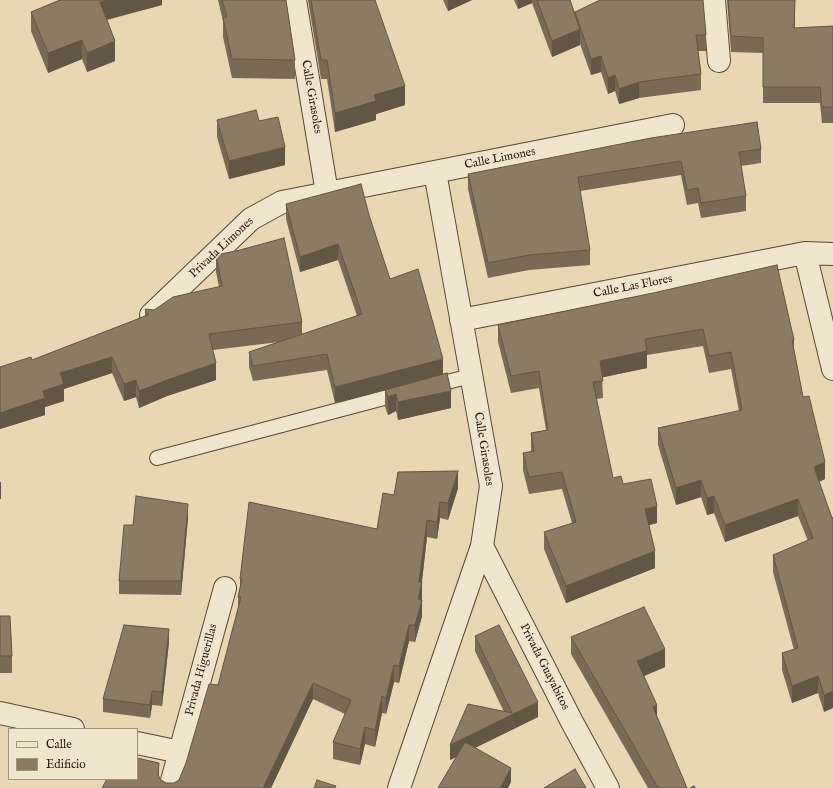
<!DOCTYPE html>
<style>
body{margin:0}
#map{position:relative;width:833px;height:788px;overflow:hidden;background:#e8d7b2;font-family:"IM FELL English",serif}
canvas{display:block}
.legend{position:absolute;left:8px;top:728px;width:130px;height:52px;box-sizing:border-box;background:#f0e5cd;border:1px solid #a09380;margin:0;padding:5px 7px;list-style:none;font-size:12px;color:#29170d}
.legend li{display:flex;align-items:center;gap:8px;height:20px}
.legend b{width:20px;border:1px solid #a09380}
</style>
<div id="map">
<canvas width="833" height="788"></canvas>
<ul class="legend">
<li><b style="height:5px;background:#f0e5cd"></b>Calle</li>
<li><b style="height:11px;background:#8c7b63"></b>Edificio</li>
</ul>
</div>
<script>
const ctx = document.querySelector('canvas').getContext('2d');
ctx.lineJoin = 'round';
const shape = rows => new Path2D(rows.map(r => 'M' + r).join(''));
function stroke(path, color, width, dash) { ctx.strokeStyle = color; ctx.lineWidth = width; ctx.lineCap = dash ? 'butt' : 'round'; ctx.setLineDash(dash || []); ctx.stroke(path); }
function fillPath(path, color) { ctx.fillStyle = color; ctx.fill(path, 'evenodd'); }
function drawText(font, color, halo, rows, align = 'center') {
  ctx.font = font + ' "IM FELL English",serif'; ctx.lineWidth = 3; ctx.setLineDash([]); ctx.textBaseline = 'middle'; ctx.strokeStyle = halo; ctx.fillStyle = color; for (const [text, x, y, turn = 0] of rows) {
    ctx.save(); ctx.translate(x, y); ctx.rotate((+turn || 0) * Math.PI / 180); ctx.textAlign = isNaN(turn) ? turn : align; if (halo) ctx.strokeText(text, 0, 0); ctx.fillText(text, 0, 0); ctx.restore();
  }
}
const service = shape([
 [431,386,471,376],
 [157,458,403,393]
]);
const minor = shape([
 [295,0,327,193],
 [714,0,719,61],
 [805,253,833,369],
 [151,315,251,219,282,202,673,125],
 [461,320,805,253,833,254],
 [482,546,572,722,608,788],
 [0,713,73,729],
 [137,743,180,752],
 [170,788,225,588],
 [399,788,482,546,491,486,435,172]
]);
const wall = shape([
 [162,0,162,5,107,20,115,61,87,72,82,59,48,73,31,31,31,12],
 [218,0,286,0,295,60,295,79,232,78,223,37,223,21],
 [308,0,375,0,405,105,376,114,376,120,335,132,327,79,321,79],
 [443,0,472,0,448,11],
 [514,0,570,0,575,13,706,35,706,51,698,51,701,74,701,90,639,98,619,104,615,91,608,94,601,72,591,75,580,44,580,45,552,57,532,3,518,9],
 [727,0,795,0,795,28,833,26,833,123,822,123,820,103,763,103,763,53,731,52],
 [217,120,285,165,229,179,217,137],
 [761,149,761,163,741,166,746,196,746,211,701,218,698,203,687,205,681,175,580,191,590,250,590,265,529,270,488,278,468,189,468,174],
 [286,204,369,215,390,279,443,374,451,408,398,420,396,411,388,415,385,407,385,390,335,403,327,370,253,381,249,367,249,352,279,342,213,350,216,380,167,396,139,408,136,397,124,401,112,373,64,389,64,401,45,407,45,415,0,429,0,367,32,360,145,316,145,309,154,310,219,287,216,272,216,255,302,322,302,334,357,316,338,260,300,272,286,219],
 [653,293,794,340,794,349,803,397,825,479,819,482,832,518,824,712,818,693,792,703,782,670,782,653,794,650,773,572,773,555,808,541,798,516,725,542,714,513,707,515,701,497,676,505,658,445,658,428,739,411,731,369,709,373,703,346,647,355,647,368,602,377,603,398,596,399,613,478,623,484,657,523,649,525,655,568,566,603,544,549,544,532,572,523,562,489,529,494,523,470,523,453,531,452,531,433,546,430,539,388,511,393,498,342,498,325],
 [458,488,448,520,440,518,437,539,427,537,422,582,422,616,415,642,409,641,399,683,394,682,386,714,382,713,375,747,365,744,360,765,333,759,333,742,345,714,313,699,271,788,102,788,159,777,161,780,166,783,174,783,179,780,218,685,238,609,238,597,240,587,240,579,377,529,394,495],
 [188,518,181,595,119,594,119,581,133,525],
 [0,616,12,656,12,673,0,673],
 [475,636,538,717,475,748,511,782,456,757,450,760,504,712,475,651],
 [571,637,665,667,644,676,657,717,687,788,648,788,571,654],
 [169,642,162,706,152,705,150,718,103,712,103,699]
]);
const shadedWall = shape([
 [108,0,162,0,162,5,100,21,100,2],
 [448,0,472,0,448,11],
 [518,0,532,0,532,3,518,9],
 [580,29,580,45,552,57,552,41],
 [82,40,82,59,48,73,48,53],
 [115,41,115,61,87,72,87,53],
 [601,56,601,72,591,75,591,59],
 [615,75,615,91,608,94,608,78],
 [639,82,639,98,619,104,619,89],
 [405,86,405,105,376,114,376,120,335,132,335,113,374,95],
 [285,147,285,165,229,179,229,161],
 [338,244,338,260,300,272,300,257],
 [647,351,647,368,600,378,600,361],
 [112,357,112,373,64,389,64,401,45,407,45,415,0,429,0,413,60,373],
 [443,359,443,375,335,403,335,387],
 [216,363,216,380,167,396,139,408,139,391,167,380],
 [136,380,136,397,124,401,124,384],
 [451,391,451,408,398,420,398,402],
 [396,394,396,411,388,415,388,397],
 [825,462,825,479,814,484,814,467],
 [458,471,458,488,448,520,448,503],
 [701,480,701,497,676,505,676,488],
 [0,482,1,482,1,499,0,499],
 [714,496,714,513,707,515,707,498],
 [798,499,798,516,725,542,725,525],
 [440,502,440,518,437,539,437,522],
 [188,504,188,518,181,595,181,581],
 [657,506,657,523,645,526,645,509],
 [427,520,427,537,421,588,422,582,422,616,415,642,415,625,419,582],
 [655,551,655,568,566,603,566,586],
 [409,625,409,641,399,683,399,666],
 [169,629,169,642,162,706,162,692],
 [665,649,665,667,637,679,637,661],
 [394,665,394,682,386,714,386,698],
 [818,676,818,693,792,703,792,686],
 [313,683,313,699,271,788,263,788],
 [152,691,152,705,150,718,150,705],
 [833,691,833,708,824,712,824,695],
 [382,696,382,713,375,747,375,730],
 [538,702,538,717,450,760,450,745],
 [657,705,657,723,653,707],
 [365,727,365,744,360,765,360,749],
 [159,763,159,780,158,775],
 [511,768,511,782,508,788,500,788]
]);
const building = shape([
 [60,0,108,0,100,2,115,41,87,53,82,40,48,53,31,12,60,0],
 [222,0,286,0,295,60,232,59,223,18,227,17,222,0],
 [311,0,375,0,405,86,374,95,376,101,335,113,327,60,321,60,311,0],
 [537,0,570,0,580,29,552,41,537,0],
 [600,0,703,0,706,35,696,35,701,74,639,82,619,89,615,75,608,78,601,56,591,59,575,12,600,0],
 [728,0,795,0,794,28,833,26,833,107,822,107,820,87,763,87,763,38,731,36,728,0],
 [256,110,259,121,278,117,285,147,229,161,217,120,256,110],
 [757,122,761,149,739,152,746,196,701,203,698,188,687,190,681,161,578,177,590,250,529,255,488,263,468,174,651,138,757,122],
 [361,184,369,215,390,279,418,269,443,359,335,387,327,354,253,366,249,352,362,314,338,244,300,257,286,204,361,184],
 [284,238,302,322,209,334,216,363,167,380,139,391,136,380,124,384,112,357,60,373,64,384,43,391,45,398,0,413,0,367,31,357,32,360,148,315,145,309,154,310,173,297,222,286,216,255,240,250,284,238],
 [777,265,794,340,792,340,803,397,809,396,825,462,814,467,832,518,833,517,833,691,824,695,818,676,792,686,782,653,798,648,773,555,813,538,798,499,725,525,714,496,707,498,701,480,676,488,658,428,742,410,731,352,709,356,703,329,645,339,647,351,600,361,603,381,593,382,613,478,621,476,623,484,651,479,657,506,645,509,655,551,566,586,544,532,576,522,562,472,529,477,523,453,534,451,531,433,548,430,539,371,511,376,498,325,653,293,777,265],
 [447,373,451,391,398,402,396,394,388,397,385,390,447,373],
 [458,471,448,503,440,502,437,522,427,520,419,582,422,582,418,599,422,600,415,625,409,625,399,666,394,665,386,698,382,696,375,730,365,727,360,749,333,742,351,700,313,683,263,788,102,788,107,779,137,779,137,758,159,763,158,775,161,780,166,783,174,783,179,780,186,763,209,684,218,685,241,597,238,597,242,579,240,579,249,502,377,529,383,493,394,495,398,472,458,471],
 [136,496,188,504,181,581,119,581,124,525,133,525,136,496],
 [644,607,665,649,637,661,657,705,653,707,687,788,658,788,571,637,644,607],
 [0,616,10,616,12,656,0,656,0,616],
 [124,625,169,629,162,692,152,691,150,705,103,699,124,625],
 [499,625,538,702,450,745,468,704,512,713,475,636,499,625],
 [465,742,511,768,500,788,438,788,465,742],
 [575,769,586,788,544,788,575,769],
 [317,780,336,786,335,788,314,788,317,780],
 [694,786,695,788,690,788,694,786]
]);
const streetNames = [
 ["Calle Girasoles",311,97,80],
 ["Calle Limones",500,159,-11],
 ["Privada Limones",222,248,-43],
 ["Calle Las Flores",633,287,-11],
 ["Calle Girasoles",483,449,81],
 ["Privada Guayabitos",544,667,63],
 ["Privada Higuerillas",202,670,-75]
];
stroke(service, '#594736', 16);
stroke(minor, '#594736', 24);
stroke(service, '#f0e5cd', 14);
stroke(minor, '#f0e5cd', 22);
fillPath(wall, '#786a55');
fillPath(shadedWall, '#625645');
fillPath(building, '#8c7b63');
stroke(building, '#625645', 1);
drawText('12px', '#29170d', '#f0e5cd', streetNames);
</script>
